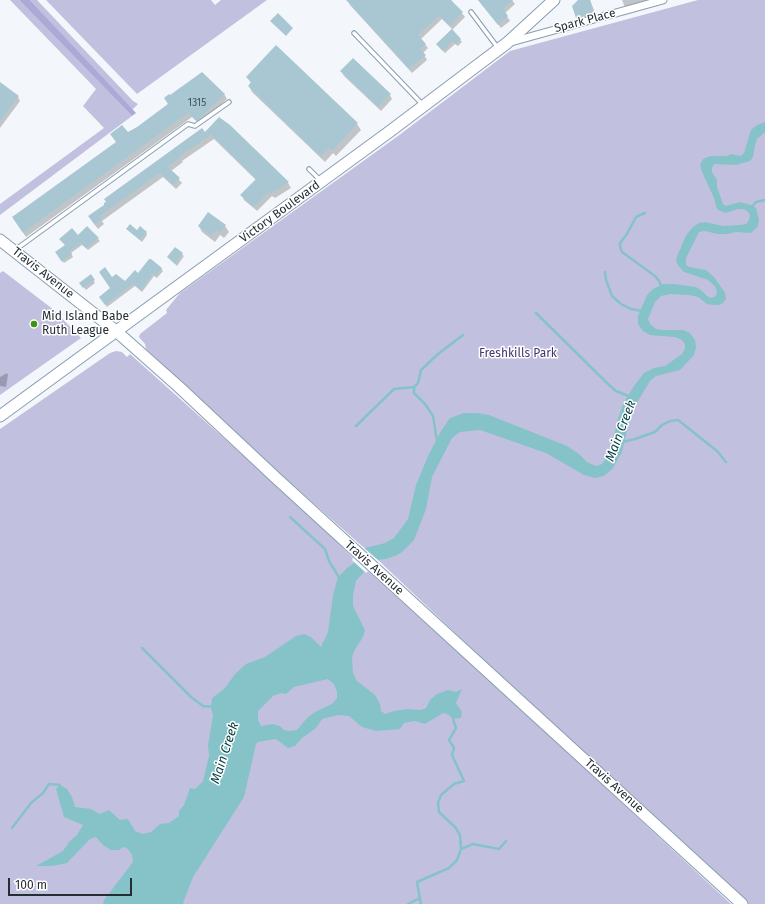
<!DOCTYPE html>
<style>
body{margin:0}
#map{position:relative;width:765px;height:904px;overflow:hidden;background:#f3f7fb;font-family:"Fira Sans",sans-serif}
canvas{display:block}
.scale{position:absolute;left:8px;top:878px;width:124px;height:18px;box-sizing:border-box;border:2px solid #242c34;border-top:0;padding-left:5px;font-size:12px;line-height:14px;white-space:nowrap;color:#242c34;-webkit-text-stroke:3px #fff;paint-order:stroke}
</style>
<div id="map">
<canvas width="765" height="904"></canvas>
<div class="scale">100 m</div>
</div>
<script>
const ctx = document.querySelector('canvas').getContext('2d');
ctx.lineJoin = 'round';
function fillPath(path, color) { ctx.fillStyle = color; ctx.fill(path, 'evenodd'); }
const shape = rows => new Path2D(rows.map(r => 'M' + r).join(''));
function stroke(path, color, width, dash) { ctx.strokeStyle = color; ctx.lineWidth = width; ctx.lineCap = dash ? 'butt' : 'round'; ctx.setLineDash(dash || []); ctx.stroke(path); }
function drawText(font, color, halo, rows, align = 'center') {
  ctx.font = font + ' "Fira Sans",sans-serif'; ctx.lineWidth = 3; ctx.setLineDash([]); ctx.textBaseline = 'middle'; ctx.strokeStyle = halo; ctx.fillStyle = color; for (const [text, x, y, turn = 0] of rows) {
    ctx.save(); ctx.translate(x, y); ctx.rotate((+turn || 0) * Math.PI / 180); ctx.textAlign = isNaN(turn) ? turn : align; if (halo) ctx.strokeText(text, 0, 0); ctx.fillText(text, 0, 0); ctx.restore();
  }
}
const green = shape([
 [10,0,19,0,132,116,0,215,0,204,104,128,83,106,96,89],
 [30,0,37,0,133,101,138,104,132,110],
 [46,0,211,0,215,5,221,0,267,0,137,94],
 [698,0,765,0,765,904,748,904,524,698,378,560,263,459,146,349,145,344,139,337,140,334,167,313,166,310,180,293,398,136,510,51],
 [3,271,54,310,81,338,0,395,0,273],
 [116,351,122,352,127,357,130,354,314,519,353,558,352,560,366,573,368,571,524,712,731,904,0,904,0,429,110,353]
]);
const forest = shape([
 [19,0,30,0,136,113,132,116]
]);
const water = shape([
 [765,122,765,132,757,139,755,145,753,157,750,161,736,165,714,164,712,168,712,172,717,180,717,187,723,204,726,206,740,202,751,205,756,208,757,212,759,219,758,226,751,233,736,232,728,234,717,234,705,231,699,232,686,258,686,265,689,267,706,270,714,277,725,293,726,299,723,303,719,305,713,305,707,304,698,297,689,295,671,294,661,296,655,302,648,319,650,324,656,329,663,330,683,330,690,333,695,340,696,347,694,355,680,370,656,376,650,381,632,411,627,430,622,452,613,468,604,476,595,478,584,475,546,453,480,430,460,432,452,438,432,477,426,509,414,540,402,552,395,556,386,559,378,560,366,573,364,572,356,581,353,595,353,606,365,630,363,637,354,651,352,658,353,673,357,681,375,695,380,704,381,711,385,714,394,711,408,709,421,710,426,708,430,700,437,694,448,690,456,692,462,689,456,703,462,712,461,718,453,719,449,715,443,713,425,724,415,721,404,723,400,729,376,731,362,727,349,716,338,715,322,719,316,728,302,738,295,746,288,748,276,739,258,742,256,744,244,797,193,877,183,903,184,904,119,904,118,903,118,904,103,904,104,900,133,862,132,855,127,848,123,847,119,850,111,850,103,845,96,837,90,839,67,863,52,866,36,866,63,851,69,842,77,835,83,825,64,817,56,789,60,785,67,789,72,797,75,807,91,809,100,814,109,810,120,820,128,819,135,831,142,834,151,832,160,824,169,823,179,816,179,811,184,805,190,788,195,789,203,781,209,756,208,745,213,716,211,707,212,698,224,689,236,673,246,664,265,657,296,636,304,634,311,637,321,647,328,632,333,595,338,577,347,568,354,563,365,548,385,543,394,538,408,519,416,485,428,456,441,431,450,418,464,413,477,413,489,415,567,446,579,454,587,462,596,466,602,464,609,454,614,437,617,422,623,404,634,386,644,373,654,368,665,366,682,354,685,349,685,344,682,340,675,337,650,335,643,331,638,324,638,316,647,295,653,289,663,284,674,284,696,287,702,291,707,296,711,298,716,296,717,292,715,286,708,280,684,272,677,264,676,259,686,235,693,227,699,223,705,222,723,226,740,225,746,224,749,220,750,215,747,211,744,209,738,209,726,213,718,210,716,206,714,198,702,172,700,165,703,159,710,156,727,156,731,154,741,156,744,153,751,130,757,125],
 [328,679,334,684,337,692,337,698,332,704,315,712,308,717,297,730,290,731,284,730,280,726,273,724,261,726,258,720,258,711,273,696,281,693,286,694,294,687]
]);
const pier = shape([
 [363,547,378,560,366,573,353,561]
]);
const shadow = shape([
 [348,0,451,0,465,17,452,30,462,42,458,46,455,44,445,53,439,47,437,44,452,29,442,19,421,39,428,48,423,53,427,60,412,73,350,5],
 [478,0,512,0,515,4,505,13,510,21,501,28],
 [582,0,590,0,597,18,580,23,577,17],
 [622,0,658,0,626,10],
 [342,72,390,95,392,99,381,111,344,76],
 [247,77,357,124,361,130,336,156,333,153,325,162,252,92,249,86,251,83],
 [0,83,18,97,20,101,0,128],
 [224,94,227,99,200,125,192,117,26,237,16,222,128,134],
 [229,126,288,183,291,188,275,198,272,196,257,211,256,210,244,200,242,195,256,180,214,139,182,161,183,162,171,171,182,183,176,189,163,177,102,221,104,224,98,229,92,221,205,134],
 [199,226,225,226,229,232,224,238,220,235,215,242,202,232],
 [87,228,100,241,88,250,82,245,71,253,73,257,64,263,57,252,66,246,62,241,78,237],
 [127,229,146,232,147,235,142,242],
 [175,248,184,256,177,266,168,257],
 [161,268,163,271,157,278,154,276,142,292,135,286,107,307,101,299,111,289,111,278,125,282,138,274],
 [91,276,95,283,86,290,82,285],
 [7,373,8,375,6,387,0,386,0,377]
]);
const stream = shape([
 [751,208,756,202,765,200],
 [645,213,636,217,627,234,620,243,620,247,622,252,655,276,659,281,662,288],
 [605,272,606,280,612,296,621,304,631,309,642,311],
 [536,313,607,383,616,391,631,397],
 [356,426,394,389,414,387],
 [437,441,433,416,425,404,414,393,414,387,418,383,421,370,438,354,463,335],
 [622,442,635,439,655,432,662,425,670,421,678,420,717,451,726,462],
 [290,517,325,549,329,561,340,579],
 [142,648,191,697,203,706,213,707],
 [12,828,31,803,43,793,49,784,60,785],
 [461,849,473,844,499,849,506,841],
 [408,904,420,898],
 [421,904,417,882,449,868,457,860,461,849,460,835,455,827,439,812,438,803,441,795,454,784,464,781,452,755,454,748,449,740,456,728,453,719]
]);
const building = shape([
 [346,0,451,0,463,12,450,26,439,16,418,35,426,44,420,49,426,55,409,69],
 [478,0,513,0,503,9,508,16,498,25],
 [578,0,590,0,594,12,576,18,572,6],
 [278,13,293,28,286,36,270,21],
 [452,29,461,39,456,44,453,41,443,51,436,44],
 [276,45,358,123,332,151,329,148,321,157,248,86,251,82,246,77],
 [353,58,391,94,378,107,340,71],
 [202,72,225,94,197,121,188,113,23,233,12,217,116,142,110,134,122,125,128,132,137,127,168,104,164,98,169,94,170,95],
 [0,82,19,96,0,121],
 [219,117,230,125,289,182,271,194,269,192,254,207,252,206,240,195,256,179,211,135,180,156,181,157,168,167,180,178,173,185,160,173,100,216,102,219,95,225,88,216,104,205,104,203,106,202,104,199,202,128,205,132],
 [208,212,226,225,220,233,216,230,211,236,198,226],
 [130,224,137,230,140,226,147,232,140,240,126,229],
 [87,226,99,238,86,248,81,243,70,251,72,254,62,262,55,252,65,245,59,239,72,228,78,235],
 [175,247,183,253,175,264,167,257],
 [149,259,151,259,162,268,155,276,153,274,141,290,133,284,105,305,99,297,110,288,99,272,105,267,112,277,116,274,125,281,135,270,138,273],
 [91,274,95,280,83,288,79,283]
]);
const lane = shape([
 [471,12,498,48],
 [354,33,423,105],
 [309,169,320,180],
 [15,250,188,124,195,126,229,102]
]);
const street = shape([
 [511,42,663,0]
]);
const secondary = shape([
 [0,240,116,331,179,387,275,477,742,904],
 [0,416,389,132,507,43,554,0]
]);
const markers = [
 [34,324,4,"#3b950d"]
];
const numberNames = [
 ["1315",197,103]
];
const streetNames = [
 ["Spark Place",585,21,-15],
 ["Victory Boulevard",280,212,-36],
 ["Travis Avenue",43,273,38],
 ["Travis Avenue",374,568,42],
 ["Travis Avenue",614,786,42]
];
const poiNames = [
 ["Mid Island Babe",42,317],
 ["Ruth League",42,331]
];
const parkNames = [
 ["Freshkills Park",518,354]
];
const waterNames = [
 ["Main Creek",621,431,-69],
 ["Main Creek",225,753,-72]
];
fillPath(green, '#c2c0df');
fillPath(forest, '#ada9d6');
fillPath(water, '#85c3c9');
fillPath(pier, '#f3f7fb');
fillPath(shadow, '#0003');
stroke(stream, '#85c3c9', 2.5);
fillPath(building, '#a9c7d3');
stroke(lane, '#899eb1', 5.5);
stroke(street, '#899eb1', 9);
stroke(secondary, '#899eb1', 13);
stroke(lane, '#fff', 3.5);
stroke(street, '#fff', 7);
stroke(secondary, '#fff', 11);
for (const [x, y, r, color] of markers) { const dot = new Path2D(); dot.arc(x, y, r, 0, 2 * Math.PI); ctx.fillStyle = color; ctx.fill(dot); stroke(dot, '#fff', 1.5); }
drawText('10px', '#45535c', null, numberNames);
drawText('12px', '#242c34', '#fff', streetNames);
drawText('12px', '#242c34', '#fff', poiNames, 'left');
drawText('12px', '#41376f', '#fff', parkNames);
drawText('italic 13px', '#003d41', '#fff', waterNames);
</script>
